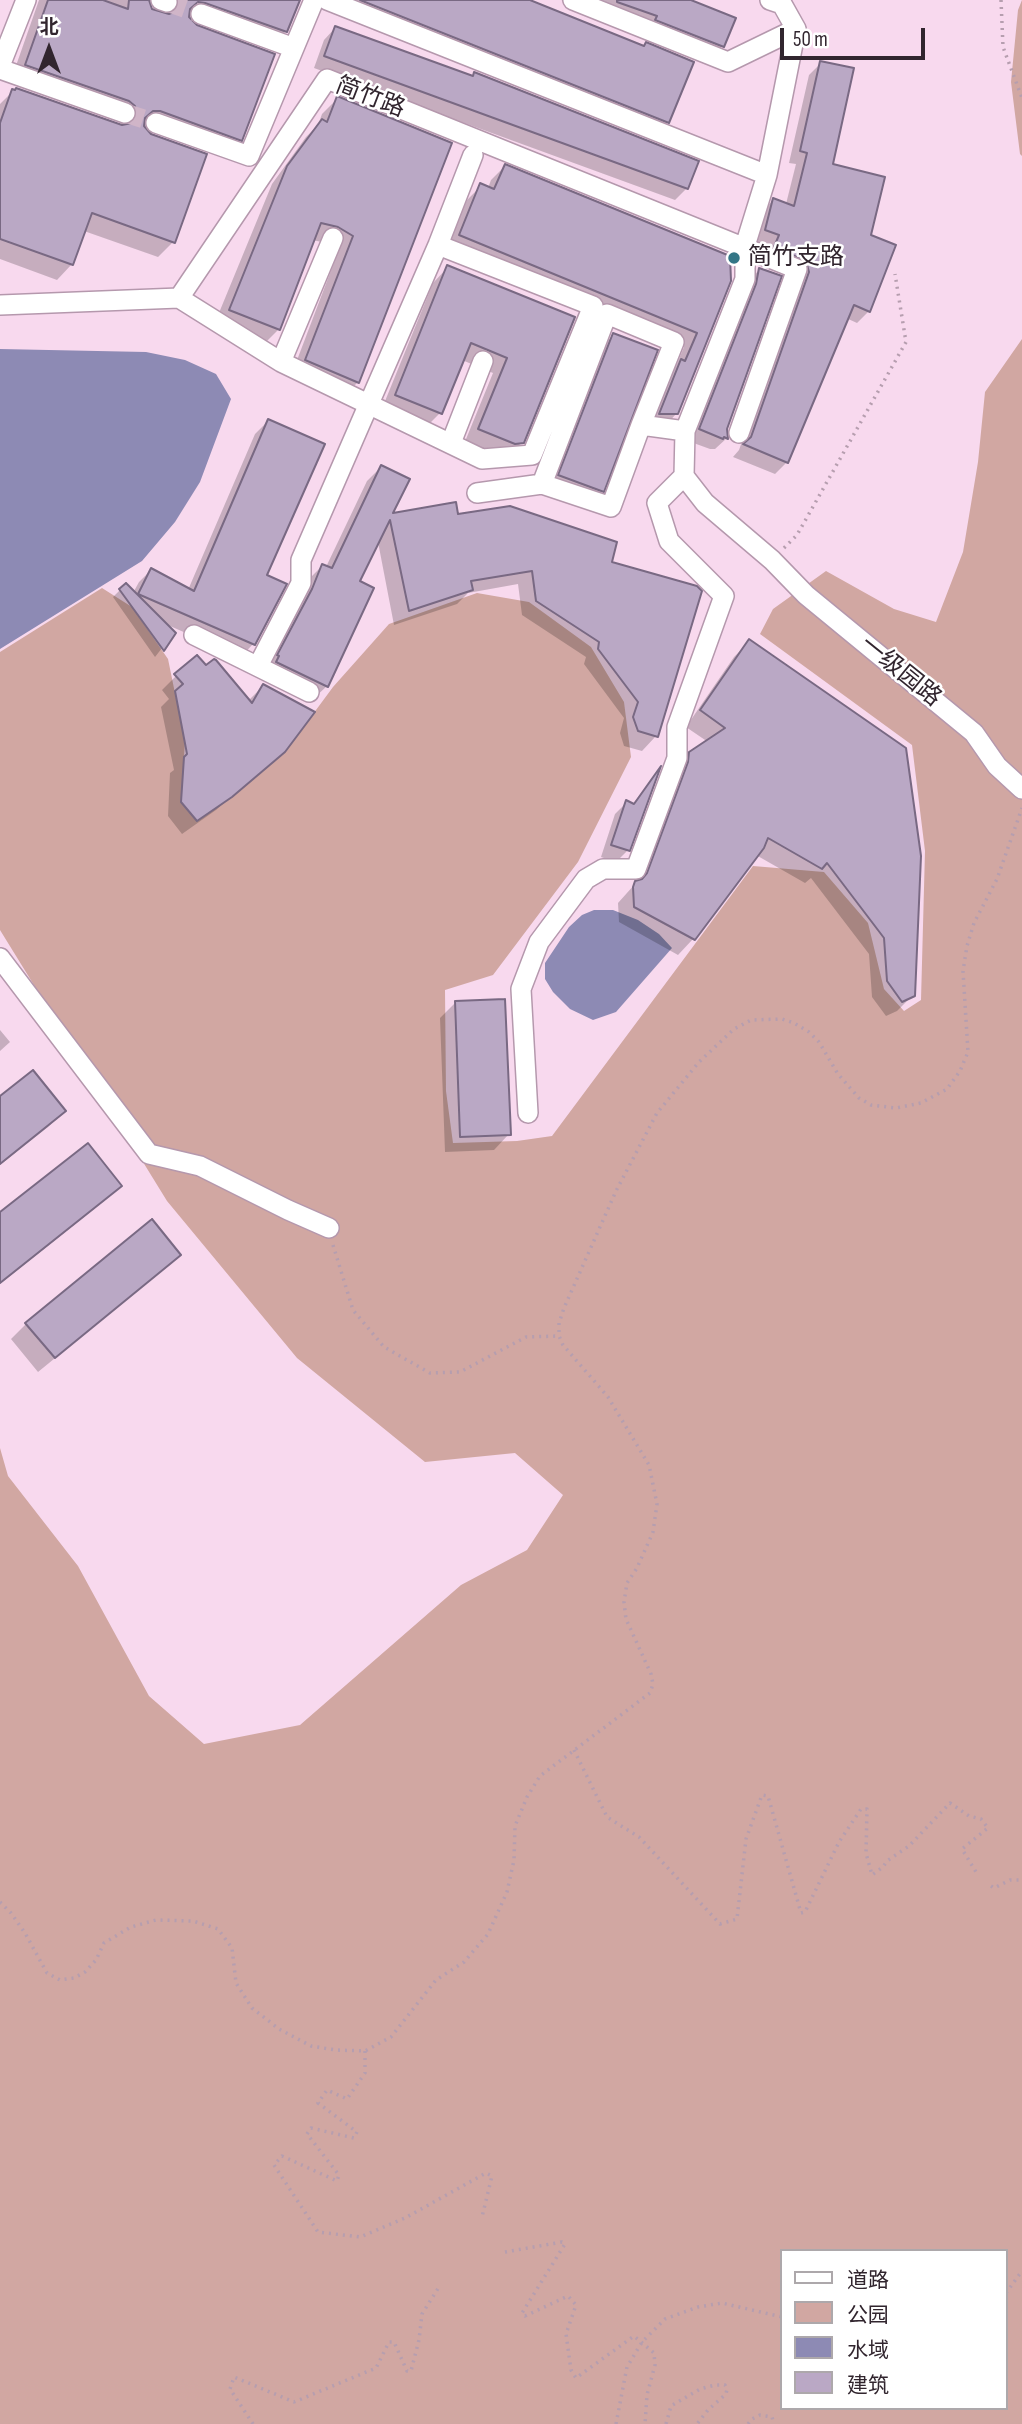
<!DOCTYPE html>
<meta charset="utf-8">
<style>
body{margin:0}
#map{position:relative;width:1022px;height:2424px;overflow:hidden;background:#f8d9ee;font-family:"Sofia Sans Condensed","Noto Sans SC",sans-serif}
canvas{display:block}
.legend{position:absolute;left:780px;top:2249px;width:228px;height:161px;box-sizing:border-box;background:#fff;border:2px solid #ada8ab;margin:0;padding:9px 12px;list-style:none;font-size:21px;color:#31252e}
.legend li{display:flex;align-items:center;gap:14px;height:35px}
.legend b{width:35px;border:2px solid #ada8ab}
.north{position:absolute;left:14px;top:14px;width:70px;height:70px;-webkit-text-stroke:5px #fff;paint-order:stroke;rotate:0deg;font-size:19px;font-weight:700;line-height:28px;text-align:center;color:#31252e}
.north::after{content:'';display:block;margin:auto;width:24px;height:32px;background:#31252e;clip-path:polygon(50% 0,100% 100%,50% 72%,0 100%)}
.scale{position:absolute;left:780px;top:28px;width:145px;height:32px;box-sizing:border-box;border:4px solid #31252e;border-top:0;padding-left:9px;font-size:21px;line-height:24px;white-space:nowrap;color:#31252e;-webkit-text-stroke:5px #fff;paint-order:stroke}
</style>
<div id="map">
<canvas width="1022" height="2424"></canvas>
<ul class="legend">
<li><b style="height:9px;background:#fff"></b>道路</li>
<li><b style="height:19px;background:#d1a7a2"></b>公园</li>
<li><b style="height:19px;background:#8d8ab4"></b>水域</li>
<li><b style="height:19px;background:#baa8c5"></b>建筑</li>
</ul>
<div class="north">北</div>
<div class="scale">50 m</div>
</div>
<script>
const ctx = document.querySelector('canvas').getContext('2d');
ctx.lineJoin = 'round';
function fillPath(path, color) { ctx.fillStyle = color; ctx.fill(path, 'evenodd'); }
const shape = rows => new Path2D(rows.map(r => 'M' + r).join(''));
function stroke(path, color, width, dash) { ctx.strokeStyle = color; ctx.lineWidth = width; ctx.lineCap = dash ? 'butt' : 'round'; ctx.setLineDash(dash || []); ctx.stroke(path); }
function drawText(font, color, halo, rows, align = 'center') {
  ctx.font = font + ' "Sofia Sans Condensed","Noto Sans SC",sans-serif'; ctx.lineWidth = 5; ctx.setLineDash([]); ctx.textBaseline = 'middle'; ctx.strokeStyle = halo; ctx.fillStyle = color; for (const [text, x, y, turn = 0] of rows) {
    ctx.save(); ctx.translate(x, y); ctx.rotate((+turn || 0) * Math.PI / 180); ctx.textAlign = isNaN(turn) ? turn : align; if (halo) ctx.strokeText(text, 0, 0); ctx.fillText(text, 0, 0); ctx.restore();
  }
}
const green = shape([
 [1022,0,1022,156,1020,154,1011,82,1018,10],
 [1022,339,1022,2424,0,2424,0,1448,8,1476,78,1566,149,1696,204,1744,300,1725,461,1585,527,1550,563,1495,515,1453,425,1462,297,1358,167,1201,0,930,0,652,102,588,132,607,168,659,185,742,181,802,232,797,285,752,333,687,389,624,477,593,529,602,591,647,624,702,631,757,578,862,493,975,445,990,446,1091,453,1143,517,1141,552,1136,753,866,824,872,868,923,884,989,904,1011,921,1000,925,851,912,745,760,634,773,609,826,571,894,609,936,622,963,552,978,462,985,392],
 [782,2251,1006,2251,1006,2408,782,2408]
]);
const water = shape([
 [0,349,146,352,185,360,216,374,231,399,200,482,175,522,142,561,0,649],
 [594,910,613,910,638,920,659,934,672,948,616,1012,593,1020,570,1009,553,992,545,979,545,963,569,927,582,915]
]);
const shadow = shape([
 [39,0,298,0,286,31,271,47,186,16,241,140,226,155,141,125,173,242,158,257,84,231,72,264,57,280,0,259,0,104,13,91,124,127,114,116,11,80],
 [147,3,155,5,162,10,163,14,156,13],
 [339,0,525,0,668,122,654,136],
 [561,0,688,0,722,46,709,60,644,30],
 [335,28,471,77,475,74,687,188,675,200,314,68,324,40],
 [821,63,831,166,869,237,869,311,857,323,846,318,787,462,775,474,733,457,739,450,797,286,795,273,764,259,768,247,754,242,762,212,773,200,786,204,796,164,789,163,809,75],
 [338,98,449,144,358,382,342,398,291,376,338,252,322,242,312,240,279,329,263,345,214,325,272,184,306,137,318,125,322,114],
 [505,166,728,257,677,413,663,428,646,427,667,375,676,366,684,347,446,249,467,200,481,186,488,188,491,180],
 [448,267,573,318,522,442,507,458,464,444,493,373,462,360,440,413,425,428,381,411,433,283],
 [759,270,726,429,727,438,715,449,710,449,688,441,748,282],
 [613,335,602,491,586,506,544,491,598,351],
 [268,421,265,576,284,585,253,644,241,657,163,623,173,634,155,657,113,597,120,590,133,593,139,582,151,570,188,590,255,434],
 [381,467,390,515,457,516,609,563,656,736,642,751,624,746,620,733,624,718,584,664,586,657,522,615,518,584,468,593,457,604,394,625,378,542,358,582,327,686,312,700,263,677,308,580,322,566,326,567,367,481],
 [750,641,913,995,897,1011,886,1016,872,997,869,954,811,878,805,883,756,855,693,939,678,955,619,922,618,903,635,884,674,779,675,770,690,754,708,742,686,727,734,657],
 [176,676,248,701,263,686,284,751,216,810,182,834,168,816,170,773,174,770,161,707,169,699,162,690],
 [657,773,628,850,616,862,601,857,615,814,627,802,632,805],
 [455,1003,509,1134,494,1150,445,1152,440,1018],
 [0,1030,10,1042,0,1051],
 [0,1098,64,1111,48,1127,0,1165],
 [120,1186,104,1201,0,1284,0,1214],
 [178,1255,163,1270,38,1372,11,1339,26,1324]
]);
const building = shape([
 [48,0,103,0,128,9,129,0,149,0,152,9,169,14,176,11,179,0,300,0,287,32,205,3,198,2,190,9,189,17,197,25,275,54,242,141,160,111,153,111,145,118,144,126,151,134,207,154,175,243,92,213,73,265,0,239,0,123,12,89,15,90,16,88,122,125,132,123,137,116,135,106,129,101,25,65,48,0],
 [360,0,530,0,644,46,646,42,694,62,669,123,360,0],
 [617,0,691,0,736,18,724,47,655,20,657,16,617,2,617,0],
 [335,26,473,76,474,72,699,161,688,189,324,56,335,26],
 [820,61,854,68,833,164,885,177,871,235,896,245,870,312,854,305,788,463,743,444,751,437,809,272,806,261,774,247,779,235,765,230,773,198,794,206,807,153,800,151,820,61],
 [337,96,452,143,359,383,305,360,353,236,338,227,321,223,280,330,229,310,287,166,322,119,327,122,337,96],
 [505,164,730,256,731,281,678,414,659,414,681,359,685,361,697,333,459,235,480,183,494,189,505,164],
 [447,265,575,317,524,443,515,444,478,429,507,358,471,343,442,414,395,395,447,265],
 [759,268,782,276,727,429,728,439,724,437,723,439,699,429,756,284,759,268],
 [613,333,658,350,604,492,558,475,613,333],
 [268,419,325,444,267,575,287,584,255,645,138,594,151,568,194,591,268,419],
 [381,465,410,479,393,513,456,502,458,514,510,506,617,542,612,562,697,586,702,591,658,737,638,731,633,717,638,702,598,649,599,642,536,601,532,571,471,581,473,590,409,611,390,520,360,581,374,588,328,687,276,662,279,656,277,655,312,589,322,564,332,568,381,465],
 [126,583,176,633,164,651,119,589,126,583],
 [749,639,906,748,921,856,915,996,902,1002,887,981,884,938,827,863,822,869,768,838,764,848,695,940,634,907,633,887,635,881,642,879,647,873,688,762,689,752,725,728,700,710,749,639],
 [197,655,206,665,214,659,216,660,252,703,263,684,315,712,285,752,232,797,197,821,181,802,184,757,187,754,175,691,183,684,174,674,197,655],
 [661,766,630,851,611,845,626,800,634,804,661,766],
 [505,999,511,1135,460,1137,455,1001,505,999],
 [33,1070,66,1111,0,1164,0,1096,33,1070],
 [88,1143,122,1186,0,1283,0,1212,88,1143],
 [152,1219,181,1255,55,1358,25,1323,152,1219]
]);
const minorTunnel = shape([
 [167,2,201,14],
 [125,113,156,123]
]);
const path = shape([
 [1001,0,1003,47,1022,98],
 [784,548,797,535,906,342,895,274],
 [333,1245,353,1310,384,1347,430,1373,460,1372,526,1337,559,1336],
 [574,1750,607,1817,639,1837,720,1924,737,1919,746,1839,762,1795,768,1796,801,1913,805,1912,839,1842,861,1809,867,1809,866,1853,872,1875,883,1867,887,1861,909,1846,950,1803,969,1816,981,1819,988,1828,962,1849,976,1872],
 [991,1886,994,1888,1010,1880,1022,1880],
 [0,1902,11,1913,25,1933,47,1973,60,1980,74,1978,85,1972,96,1960,104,1943,131,1927,156,1920,193,1921,218,1929,232,1948,236,1983,252,2008,279,2029,311,2046,336,2050,365,2051,391,2037,436,1980,464,1962,488,1934,507,1892,514,1860,515,1826,527,1797,540,1776,650,1693,653,1684,651,1674,626,1619,624,1602,627,1583,637,1568,653,1532,657,1504,649,1465,608,1397,563,1345,559,1336,559,1323,564,1308,616,1191,657,1113,699,1062,734,1029,751,1020,782,1019,794,1023,809,1032,819,1042,838,1074,859,1098,871,1105,896,1108,921,1103,947,1089,960,1071,968,1052,963,971,967,946,974,923,997,879,1022,808],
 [365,2051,365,2073,347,2099,327,2090,318,2103,357,2132,354,2138,311,2128,307,2134,339,2175,337,2181,282,2156,274,2165,318,2232,360,2237,405,2218,486,2173,492,2176,482,2217],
 [505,2252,562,2242,565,2244,522,2313,525,2316,568,2296,576,2305,566,2334,571,2370,576,2378,634,2336,654,2353,655,2365,647,2395,645,2424],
 [1006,2293,1022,2271],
 [253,2424,230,2389,234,2377,294,2402,376,2368,389,2342,394,2342,407,2371,411,2371,419,2340,422,2314,439,2287],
 [616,2424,627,2367,642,2342,665,2319,698,2307,722,2303,782,2317],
 [666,2424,671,2406,700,2389,715,2385,725,2385,727,2389,726,2394,708,2410,697,2424],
 [748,2424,752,2419,760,2415,772,2417,774,2424]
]);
const minor = shape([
 [161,0,167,2],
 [327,0,767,175],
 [573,0,728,62,796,29],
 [770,0,782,4,796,29,767,175,745,246,745,279,685,431,684,476,705,503,772,560,806,595,974,733,997,766,1022,789],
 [201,14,294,48],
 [0,66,26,0],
 [0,69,125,113],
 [156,123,249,156,314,0],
 [179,298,281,362,482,459,532,455,593,306,438,245],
 [0,305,179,298,327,79,797,269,739,433],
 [281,362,333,238],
 [641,425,611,507,542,484,607,314,674,342,641,425,685,431],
 [451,443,483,361],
 [477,493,542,484],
 [194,635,309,692],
 [258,666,301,583,301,560,438,245,473,155],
 [0,958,149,1154,200,1166,288,1210,329,1228],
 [528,1113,521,989,539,942,586,879,603,869,636,869,677,758,677,727,724,596,669,541,657,503,684,476]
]);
const markers = [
 [734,258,7,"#337686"]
];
const streetNames = [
 ["简竹路",370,98,21],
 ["一级园路",900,672,39]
];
const poiNames = [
 ["简竹支路",748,258]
];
fillPath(green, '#d1a7a2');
fillPath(water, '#8d8ab4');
fillPath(shadow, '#0003');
fillPath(building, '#baa8c5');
stroke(building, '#796983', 2);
stroke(minorTunnel, '#d0b5c8', 19, [19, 10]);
stroke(minor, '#b598ad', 22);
stroke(path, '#b69eaf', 3.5, [2, 5]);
stroke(minor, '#fff', 19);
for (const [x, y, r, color] of markers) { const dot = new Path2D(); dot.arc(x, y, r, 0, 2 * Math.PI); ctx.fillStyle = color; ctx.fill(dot); stroke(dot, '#fff', 2.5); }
drawText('24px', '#31252e', '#fff', streetNames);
drawText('24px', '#31252e', '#fff', poiNames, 'left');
</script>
